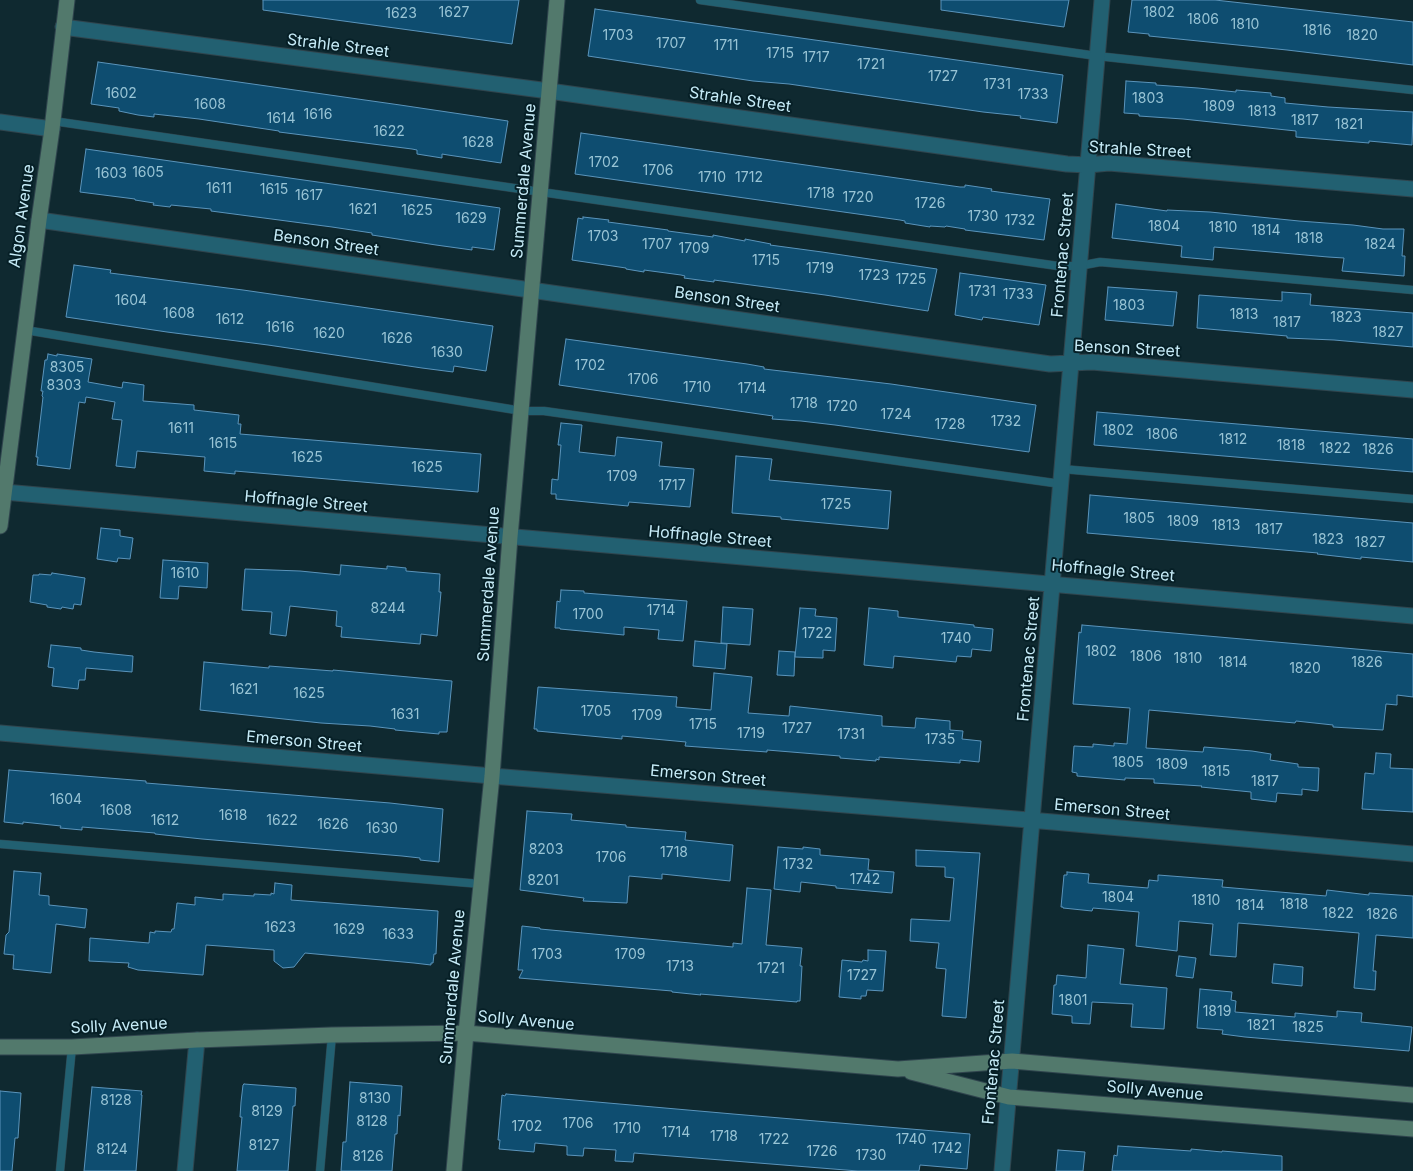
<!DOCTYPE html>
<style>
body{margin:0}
canvas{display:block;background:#0f2930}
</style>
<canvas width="1413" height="1171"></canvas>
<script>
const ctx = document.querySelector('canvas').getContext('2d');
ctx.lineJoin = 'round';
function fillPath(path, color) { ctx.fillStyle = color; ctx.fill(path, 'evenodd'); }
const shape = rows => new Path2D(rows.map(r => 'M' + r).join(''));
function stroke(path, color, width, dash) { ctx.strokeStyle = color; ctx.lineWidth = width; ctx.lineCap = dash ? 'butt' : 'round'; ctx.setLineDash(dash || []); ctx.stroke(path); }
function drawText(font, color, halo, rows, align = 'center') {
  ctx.font = font + ' Inter,sans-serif'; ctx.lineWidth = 4; ctx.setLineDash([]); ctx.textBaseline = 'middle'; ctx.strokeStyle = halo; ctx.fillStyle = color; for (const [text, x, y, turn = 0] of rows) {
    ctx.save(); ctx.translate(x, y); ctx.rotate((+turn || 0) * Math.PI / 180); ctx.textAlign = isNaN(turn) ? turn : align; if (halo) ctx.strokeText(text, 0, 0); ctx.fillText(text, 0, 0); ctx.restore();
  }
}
const building = shape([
 [263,0,519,0,512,44,263,10,263,0],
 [941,0,1069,0,1064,27,941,10,941,0],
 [1132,0,1215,0,1413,22,1413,65,1287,50,1149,36,1149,34,1128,32,1132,0],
 [595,9,1063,75,1057,123,1020,118,1021,116,983,112,789,84,753,81,588,56,595,9],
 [98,62,400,105,508,121,501,163,448,155,442,154,442,158,417,154,417,150,412,149,279,132,279,131,199,119,154,114,154,117,138,115,119,111,119,108,91,104,98,62],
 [1126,81,1156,83,1156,85,1198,88,1236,92,1236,90,1271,93,1271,96,1285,98,1285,103,1328,107,1413,112,1412,145,1369,141,1369,143,1296,137,1296,131,1183,119,1139,116,1139,114,1124,113,1126,81],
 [581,133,960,187,965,187,965,185,992,189,991,191,1050,199,1044,240,965,230,965,229,946,226,945,227,930,226,930,227,905,223,905,221,900,220,575,174,581,133],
 [86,149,500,208,494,250,472,247,472,250,436,245,372,235,372,233,332,227,211,211,211,209,171,205,170,207,153,205,154,203,135,200,135,199,80,192,86,149],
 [1116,204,1167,211,1167,210,1210,212,1299,221,1353,225,1383,229,1404,229,1402,256,1405,256,1404,276,1342,271,1344,258,1328,257,1214,247,1213,260,1181,257,1182,246,1112,238,1116,204],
 [583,217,609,220,608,222,668,230,668,231,713,237,713,235,745,241,745,239,771,244,770,245,822,252,937,269,928,311,825,295,714,280,714,282,684,278,685,276,681,275,644,270,644,272,626,269,626,268,572,260,578,218,583,219,583,217],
 [74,265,111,270,110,273,243,290,493,326,486,371,454,366,453,372,422,368,268,345,167,332,66,317,74,265],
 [960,273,1046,285,1039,325,983,317,982,320,955,315,960,273],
 [1108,287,1177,292,1173,326,1105,320,1108,287],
 [1282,292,1311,294,1310,305,1413,313,1413,347,1334,340,1287,338,1287,336,1197,328,1199,295,1282,301,1282,292],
 [566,339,747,364,764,367,764,369,891,384,1036,405,1029,452,835,425,801,421,772,419,773,416,559,385,566,339],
 [48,354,57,356,57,354,92,359,88,382,122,388,123,382,144,385,143,401,194,405,194,410,239,415,238,424,241,424,240,434,481,454,478,492,235,471,235,474,204,471,205,457,137,451,135,468,116,466,122,420,112,419,115,402,86,397,85,403,79,402,70,469,37,465,38,457,36,457,43,397,42,396,43,391,41,391,45,360,47,360,48,354],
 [1097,412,1413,439,1413,472,1094,445,1097,412],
 [561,423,582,425,579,452,615,456,617,437,662,442,659,466,694,469,690,507,629,502,628,506,556,499,556,494,551,494,552,479,558,480,561,445,558,445,561,423],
 [736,456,772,459,769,480,891,491,888,529,781,519,781,517,732,513,736,456],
 [1090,495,1413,523,1413,562,1361,557,1361,559,1317,554,1318,553,1087,533,1090,495],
 [101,528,120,530,120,536,133,538,130,559,118,558,117,562,97,559,101,528],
 [163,560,208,563,207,588,179,586,178,599,160,598,163,560],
 [341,565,387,569,387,566,406,568,406,571,440,574,439,592,441,592,437,636,421,634,420,644,341,637,342,627,336,626,337,611,290,606,286,636,270,634,272,612,242,610,245,569,300,571,340,575,341,565],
 [52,573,85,578,81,605,74,604,73,609,62,607,61,609,47,607,47,605,30,602,33,575,39,575,39,574,51,575,52,573],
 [561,590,584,591,584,593,687,601,683,641,658,639,659,630,624,627,624,635,560,629,560,628,555,628,557,601,560,602,561,590],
 [723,607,753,609,750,645,721,643,723,607],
 [800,608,816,609,815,616,837,618,835,651,823,650,823,658,795,657,800,608],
 [869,608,898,611,898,617,974,625,974,627,993,629,991,651,972,649,971,657,957,656,956,662,894,656,893,668,864,665,869,608],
 [1082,625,1413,654,1413,697,1397,695,1397,705,1386,704,1383,730,1333,727,1333,725,1296,721,1295,723,1149,710,1146,748,1203,752,1204,747,1252,751,1271,754,1270,760,1298,764,1298,767,1319,768,1318,791,1302,789,1302,795,1277,793,1276,802,1251,799,1251,792,1201,787,1202,786,1154,783,1154,779,1125,778,1125,780,1077,776,1077,773,1072,772,1074,746,1093,747,1093,744,1114,746,1114,743,1127,744,1130,708,1073,704,1079,632,1081,633,1082,625],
 [695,641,727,644,725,669,693,666,695,641],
 [51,645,81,648,81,650,94,652,133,656,132,672,86,668,85,680,79,680,78,689,52,686,54,668,48,667,51,645],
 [779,651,795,652,794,676,777,675,779,651],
 [204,662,269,668,269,666,333,671,333,670,452,681,447,732,439,732,439,734,395,730,395,729,370,726,321,723,200,710,204,662],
 [714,673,752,677,748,713,789,716,790,706,882,716,882,726,915,728,916,718,950,721,950,730,963,731,962,739,981,741,979,762,960,760,960,763,879,757,879,760,876,759,876,761,840,758,840,756,767,750,767,752,685,746,686,742,622,736,622,739,537,731,537,729,534,729,538,687,677,697,676,707,711,710,714,673],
 [1376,753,1391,754,1390,768,1413,769,1413,812,1362,809,1365,773,1374,774,1376,753],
 [9,770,146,781,146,783,390,803,443,809,439,862,420,860,420,858,402,856,202,839,155,834,155,833,82,827,82,830,60,828,61,826,23,822,23,824,4,822,9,770],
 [527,811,572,814,571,820,626,825,626,827,686,832,685,840,733,845,730,881,662,874,662,879,629,876,627,903,583,901,584,898,520,890,527,811],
 [778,847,803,849,803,847,820,849,820,855,869,859,868,870,894,872,892,893,836,888,836,886,801,882,800,892,774,889,778,847],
 [916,850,980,853,966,1018,942,1016,946,969,936,968,939,943,910,941,911,919,950,921,954,878,945,877,945,867,916,866,916,850],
 [14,871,41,873,39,895,49,896,49,905,87,909,85,928,56,924,51,973,13,969,14,955,4,954,6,935,9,932,14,871],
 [1067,872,1089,874,1088,883,1148,888,1149,880,1158,881,1158,875,1223,880,1222,887,1326,896,1327,890,1369,895,1369,893,1413,896,1413,938,1376,935,1373,971,1376,971,1375,990,1354,988,1359,933,1238,923,1236,957,1210,955,1213,924,1179,921,1177,951,1136,946,1139,912,1093,908,1092,911,1063,908,1063,907,1061,907,1064,875,1067,875,1067,872],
 [275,883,292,885,291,900,438,911,436,954,434,954,433,963,431,963,431,965,414,963,305,953,294,967,283,968,274,961,274,950,206,945,203,975,138,970,128,967,129,963,89,961,90,938,149,943,150,932,155,933,155,931,171,932,172,929,174,929,177,903,195,905,195,897,223,900,223,894,254,896,254,894,271,895,271,893,274,894,275,883],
 [747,888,771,890,766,945,802,948,800,966,802,966,800,1001,797,1001,797,1002,700,994,701,995,672,992,672,991,519,978,523,970,518,970,522,926,540,928,540,929,733,947,733,943,742,944,747,888],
 [1088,945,1124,949,1120,984,1167,988,1164,1029,1131,1027,1133,1004,1092,1002,1090,1024,1072,1023,1072,1016,1052,1014,1054,985,1056,985,1057,975,1086,978,1088,945],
 [868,950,886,951,883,991,867,990,866,996,861,996,861,999,839,997,842,960,862,962,863,960,868,961,868,950],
 [1179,956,1196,958,1193,978,1176,976,1179,956],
 [1274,964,1303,967,1302,986,1272,983,1274,964],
 [1200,989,1232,992,1231,1000,1236,1001,1235,1012,1295,1017,1295,1013,1337,1017,1337,1011,1362,1013,1361,1022,1412,1027,1409,1051,1245,1037,1222,1034,1223,1030,1197,1028,1200,989],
 [350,1082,402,1086,400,1116,398,1115,397,1134,395,1134,392,1171,341,1171,343,1142,346,1142,350,1082],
 [244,1084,296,1088,295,1106,293,1106,288,1171,237,1171,242,1117,240,1117,241,1102,243,1085,244,1084],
 [92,1087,142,1091,141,1095,142,1095,136,1171,84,1171,92,1087],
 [0,1091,21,1093,18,1138,15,1138,12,1171,0,1171,0,1091],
 [506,1094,733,1114,970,1134,967,1169,920,1165,919,1171,858,1171,634,1153,633,1162,615,1161,616,1150,584,1148,583,1156,567,1155,567,1146,535,1143,534,1152,499,1149,500,1140,498,1140,502,1095,505,1096,506,1094],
 [1118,1146,1191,1151,1191,1149,1222,1152,1222,1151,1282,1156,1282,1171,1112,1171,1114,1155,1117,1156,1118,1146],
 [1058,1150,1085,1152,1083,1171,1056,1171,1058,1150]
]);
const lane = shape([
 [700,0,1097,56,1413,90],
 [53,121,541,192,1058,266,1079,266,1100,262,1413,290],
 [25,330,522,411,544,411,1061,484],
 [1062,469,1413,499],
 [0,844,481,884],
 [60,1171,72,1047],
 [320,1171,332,1035]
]);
const street = shape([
 [63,27,549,91,1067,164,1088,165,1109,163,1413,189],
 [0,122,52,129],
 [39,220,1050,364,1092,362,1413,390],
 [4,492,1413,616],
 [0,733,492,776,1053,822,1413,854],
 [185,1171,197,1040],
 [1002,1171,1102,0]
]);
const secondary = shape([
 [0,526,39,220,52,129,67,0],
 [0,1047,72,1047,197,1040,332,1035,466,1033,898,1069,1012,1061,1413,1095],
 [911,1072,1009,1097,1413,1129],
 [454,1171,466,1033,492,776,510,537,557,0]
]);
const numberNames = [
 ["1627",454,13],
 ["1802",1159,13],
 ["1623",401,14],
 ["1806",1203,20],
 ["1810",1245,25],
 ["1816",1317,31],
 ["1703",618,36],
 ["1820",1362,36],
 ["1707",671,44],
 ["1711",726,46],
 ["1715",780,54],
 ["1717",816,58],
 ["1721",871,65],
 ["1727",943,77],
 ["1731",997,85],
 ["1602",121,94],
 ["1733",1033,95],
 ["1803",1148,99],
 ["1608",210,105],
 ["1809",1219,107],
 ["1813",1262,112],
 ["1616",318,115],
 ["1614",281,119],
 ["1817",1305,121],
 ["1821",1349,125],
 ["1622",389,132],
 ["1628",478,143],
 ["1702",604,163],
 ["1706",658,171],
 ["1605",148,173],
 ["1603",111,174],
 ["1710",712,178],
 ["1712",749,178],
 ["1611",219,189],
 ["1615",274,190],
 ["1718",821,194],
 ["1617",309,196],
 ["1720",858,198],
 ["1726",930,204],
 ["1621",363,210],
 ["1625",417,211],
 ["1730",983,217],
 ["1629",471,219],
 ["1732",1020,221],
 ["1804",1164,227],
 ["1810",1223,228],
 ["1814",1266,231],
 ["1703",603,237],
 ["1818",1309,239],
 ["1707",657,245],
 ["1824",1380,245],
 ["1709",694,249],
 ["1715",766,261],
 ["1719",820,269],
 ["1723",874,276],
 ["1725",911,280],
 ["1731",982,292],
 ["1733",1018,295],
 ["1604",131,301],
 ["1803",1129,306],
 ["1608",179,314],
 ["1813",1244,315],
 ["1823",1346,318],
 ["1612",230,320],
 ["1817",1287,323],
 ["1616",280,328],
 ["1827",1388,333],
 ["1620",329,334],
 ["1626",397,339],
 ["1630",447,353],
 ["1702",590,366],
 ["8305",67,368],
 ["1706",643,380],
 ["8303",64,386],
 ["1710",697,388],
 ["1714",752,389],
 ["1718",804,404],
 ["1720",842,407],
 ["1724",896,415],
 ["1732",1006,422],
 ["1728",950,425],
 ["1611",181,429],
 ["1802",1118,431],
 ["1806",1162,435],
 ["1812",1233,440],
 ["1615",223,444],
 ["1818",1291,446],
 ["1822",1335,449],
 ["1826",1378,450],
 ["1625",307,458],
 ["1625",427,468],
 ["1709",622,477],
 ["1717",672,486],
 ["1725",836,505],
 ["1805",1139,519],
 ["1809",1183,522],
 ["1813",1226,526],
 ["1817",1269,530],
 ["1823",1328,540],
 ["1827",1370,543],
 ["1610",185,574],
 ["8244",388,609],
 ["1714",661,611],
 ["1700",588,615],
 ["1722",817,634],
 ["1740",956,639],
 ["1802",1101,652],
 ["1806",1146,657],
 ["1810",1188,659],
 ["1814",1233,663],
 ["1826",1367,663],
 ["1820",1305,669],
 ["1621",244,690],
 ["1625",309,694],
 ["1705",596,712],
 ["1631",405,715],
 ["1709",647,716],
 ["1715",703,725],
 ["1727",797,729],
 ["1719",751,734],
 ["1731",851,735],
 ["1735",940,740],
 ["1805",1128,763],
 ["1809",1172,765],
 ["1815",1216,772],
 ["1817",1265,782],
 ["1604",66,800],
 ["1608",116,811],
 ["1618",233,816],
 ["1612",165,821],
 ["1622",282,821],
 ["1626",333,825],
 ["1630",382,829],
 ["8203",546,850],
 ["1718",674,853],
 ["1706",611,858],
 ["1732",798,865],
 ["1742",865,880],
 ["8201",543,881],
 ["1804",1118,898],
 ["1810",1206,901],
 ["1818",1294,905],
 ["1814",1250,906],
 ["1822",1338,914],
 ["1826",1382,915],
 ["1623",280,928],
 ["1629",349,930],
 ["1633",398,935],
 ["1703",547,955],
 ["1709",630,955],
 ["1713",680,967],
 ["1721",771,969],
 ["1727",862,976],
 ["1801",1073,1001],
 ["1819",1217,1012],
 ["1821",1261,1026],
 ["1825",1308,1028],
 ["8130",375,1099],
 ["8128",116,1101],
 ["8129",267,1112],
 ["8128",372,1122],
 ["1706",578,1124],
 ["1702",527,1127],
 ["1710",627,1129],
 ["1714",676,1133],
 ["1718",724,1137],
 ["1722",774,1140],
 ["1740",911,1140],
 ["8127",264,1146],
 ["1742",947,1149],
 ["8124",112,1150],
 ["1726",822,1152],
 ["1730",871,1156],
 ["8126",368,1157]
];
const streetNames = [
 ["Strahle Street",338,46,7],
 ["Strahle Street",740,100,8],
 ["Strahle Street",1140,150,3],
 ["Summerdale Avenue",524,181,-85],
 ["Algon Avenue",22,216,-82],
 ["Benson Street",326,243,8],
 ["Frontenac Street",1063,255,-85],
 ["Benson Street",727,300,8],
 ["Benson Street",1127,349,3],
 ["Hoffnagle Street",306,502,5],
 ["Hoffnagle Street",710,537,5],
 ["Hoffnagle Street",1113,571,5],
 ["Summerdale Avenue",489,584,-86],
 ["Frontenac Street",1029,659,-85],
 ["Emerson Street",304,742,5],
 ["Emerson Street",708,776,5],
 ["Emerson Street",1112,810,5],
 ["Summerdale Avenue",453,987,-85],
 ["Solly Avenue",526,1021,5],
 ["Solly Avenue",119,1026,-3],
 ["Frontenac Street",994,1062,-85],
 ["Solly Avenue",1155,1091,5]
];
fillPath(building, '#0e4d70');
stroke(building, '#5a94bb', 1);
stroke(lane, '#30454e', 9);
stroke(street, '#30454e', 17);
stroke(secondary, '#30454e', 17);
stroke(lane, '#226071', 8);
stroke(street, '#226071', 15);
stroke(secondary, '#52796c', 15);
drawText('14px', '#98c4d5', null, numberNames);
drawText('16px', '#c6ebf7', '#061f26', streetNames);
</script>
